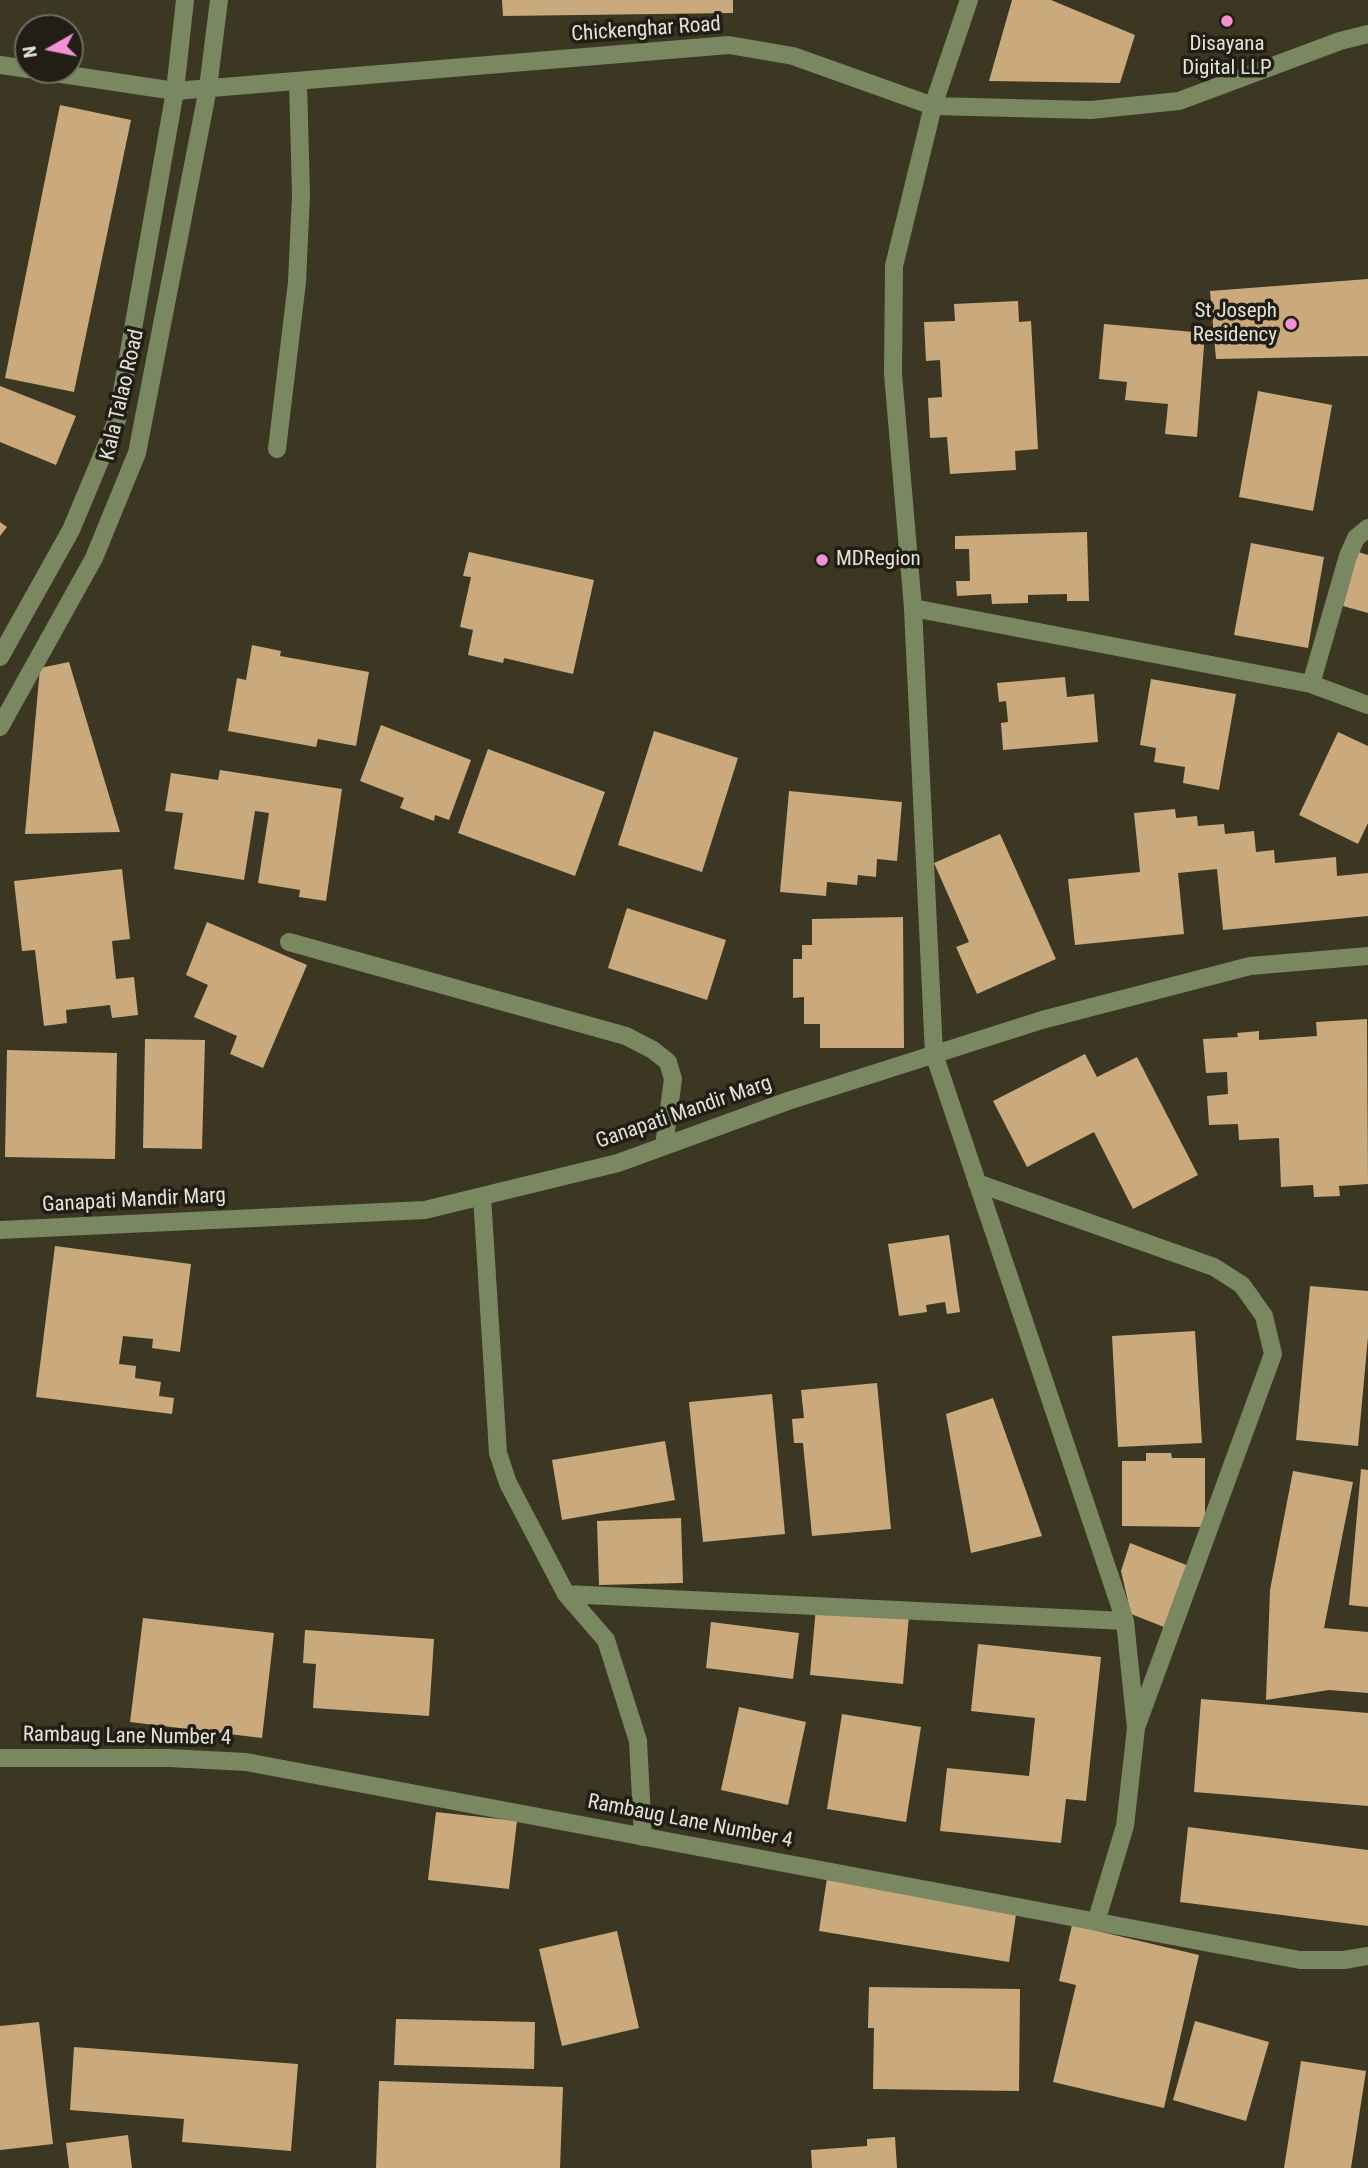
<!DOCTYPE html>
<style>
body{margin:0}
#map{position:relative;width:1368px;height:2168px;overflow:hidden;background:#3b3722;font-family:"Roboto Condensed",sans-serif}
canvas{display:block}
.north{position:absolute;left:14px;top:14px;width:70px;height:70px;box-sizing:border-box;background:#201e15;border:2px solid #6f6d62;border-radius:50%;rotate:261deg;font-size:19px;font-weight:700;line-height:28px;text-align:center;color:#e5e3d6}
.north::after{content:'';display:block;margin:auto;width:24px;height:32px;background:#f491d4;clip-path:polygon(50% 0,100% 100%,50% 72%,0 100%)}
</style>
<div id="map">
<canvas width="1368" height="2168"></canvas>
<div class="north">N</div>
</div>
<script>
const ctx = document.querySelector('canvas').getContext('2d');
ctx.lineJoin = 'round';
function fillPath(path, color) { ctx.fillStyle = color; ctx.fill(path, 'evenodd'); }
const shape = rows => new Path2D(rows.map(r => 'M' + r).join(''));
function stroke(path, color, width, dash) { ctx.strokeStyle = color; ctx.lineWidth = width; ctx.lineCap = dash ? 'butt' : 'round'; ctx.setLineDash(dash || []); ctx.stroke(path); }
function drawText(font, color, halo, rows, align = 'center') {
  ctx.font = font + ' "Roboto Condensed",sans-serif'; ctx.lineWidth = 7; ctx.setLineDash([]); ctx.textBaseline = 'middle'; ctx.strokeStyle = halo; ctx.fillStyle = color; for (const [text, x, y, turn = 0] of rows) {
    ctx.save(); ctx.translate(x, y); ctx.rotate((+turn || 0) * Math.PI / 180); ctx.textAlign = isNaN(turn) ? turn : align; if (halo) ctx.strokeText(text, 0, 0); ctx.fillText(text, 0, 0); ctx.restore();
  }
}
const building = shape([
 [502,0,733,0,733,13,503,16],
 [1012,0,1051,0,1135,35,1120,83,989,81],
 [60,105,131,120,74,392,5,378],
 [1368,279,1368,356,1216,359,1210,291],
 [1018,301,1019,322,1031,321,1038,449,1015,451,1016,470,950,474,947,437,930,438,928,398,942,397,940,360,926,361,924,322,955,321,954,304],
 [1104,324,1205,333,1197,437,1165,434,1168,404,1125,400,1127,382,1099,379],
 [0,386,76,416,56,465,0,442],
 [1258,391,1332,405,1313,511,1239,497],
 [0,522,7,527,0,536],
 [1087,532,1089,601,1067,601,1067,594,1028,595,1028,603,992,604,991,594,957,596,956,581,970,581,969,549,955,549,955,536],
 [1251,543,1324,557,1308,648,1234,635],
 [469,552,594,580,573,674,504,658,503,663,468,655,473,630,460,627,471,577,463,576],
 [1358,552,1368,555,1368,613,1343,606],
 [252,645,281,651,280,656,369,672,356,746,318,739,316,747,228,731,237,678,246,680],
 [69,662,120,832,25,834,40,668],
 [1065,677,1067,697,1094,694,1098,742,1003,750,1001,723,1008,722,1006,701,999,702,997,683],
 [1151,679,1236,694,1219,790,1183,783,1185,767,1154,762,1156,748,1140,745],
 [381,725,471,760,449,820,435,815,434,821,400,808,404,798,360,781],
 [654,731,738,758,702,872,618,845],
 [1338,732,1368,746,1368,823,1358,844,1299,815],
 [488,749,605,792,575,876,458,833],
 [220,770,342,789,326,901,299,897,300,890,258,883,269,813,255,811,244,880,174,869,183,813,165,811,171,773,218,780],
 [789,791,902,802,897,861,877,859,876,877,858,875,857,885,827,882,826,896,780,892],
 [1175,809,1176,818,1197,816,1198,826,1224,824,1225,834,1254,831,1256,852,1274,850,1275,863,1336,857,1337,876,1368,873,1368,916,1223,930,1217,869,1178,873,1184,934,1075,945,1068,879,1140,872,1134,813],
 [1000,834,1056,959,977,994,956,947,969,942,934,863],
 [122,869,130,939,112,941,116,979,134,977,138,1015,112,1018,110,1005,66,1010,67,1023,44,1026,35,950,22,951,14,881],
 [627,908,726,940,707,1000,608,968],
 [903,917,904,1048,820,1048,820,1024,804,1024,804,997,793,998,793,959,802,959,802,945,812,945,812,919],
 [207,922,307,965,263,1068,230,1054,237,1036,194,1017,208,985,186,975],
 [1367,1019,1368,1184,1339,1186,1340,1196,1314,1197,1313,1185,1281,1187,1279,1138,1239,1140,1238,1124,1209,1125,1207,1096,1228,1094,1227,1072,1206,1073,1203,1039,1238,1037,1237,1033,1259,1031,1259,1040,1317,1036,1316,1022],
 [145,1039,205,1040,202,1149,143,1148],
 [7,1050,117,1053,115,1159,5,1157],
 [1085,1054,1097,1077,1137,1057,1198,1175,1133,1209,1094,1132,1027,1167,993,1101],
 [949,1235,960,1312,947,1314,945,1302,926,1305,927,1312,899,1316,888,1244],
 [55,1246,191,1264,180,1352,152,1348,153,1339,123,1336,119,1364,136,1366,135,1378,161,1382,159,1396,174,1398,172,1414,36,1397],
 [1310,1286,1368,1291,1368,1337,1358,1446,1296,1440],
 [1195,1331,1202,1443,1118,1447,1112,1336],
 [877,1383,891,1529,812,1536,803,1443,794,1443,792,1419,804,1418,801,1390],
 [772,1394,785,1534,703,1542,689,1402],
 [993,1398,1042,1536,971,1553,946,1414],
 [665,1441,675,1500,562,1520,552,1460],
 [1146,1453,1171,1453,1172,1458,1205,1458,1205,1527,1122,1526,1122,1461,1146,1461],
 [1361,1469,1368,1470,1368,1607,1349,1605],
 [1293,1471,1353,1482,1324,1628,1368,1632,1368,1693,1329,1690,1266,1700,1270,1590],
 [681,1518,683,1583,599,1585,597,1521],
 [1130,1543,1189,1566,1164,1627,1131,1614,1121,1571],
 [816,1607,909,1615,903,1684,810,1675],
 [143,1618,274,1633,262,1738,130,1722],
 [711,1622,799,1633,793,1679,706,1668],
 [305,1630,434,1639,429,1716,313,1708,316,1664,303,1663],
 [978,1644,1101,1657,1086,1801,1066,1799,1061,1843,940,1831,947,1768,1029,1776,1035,1718,971,1711],
 [1201,1699,1368,1713,1368,1806,1194,1792],
 [739,1707,806,1722,788,1805,721,1790],
 [842,1714,921,1727,906,1822,827,1809],
 [436,1812,517,1821,509,1889,428,1880],
 [1188,1827,1368,1850,1368,1926,1180,1902],
 [827,1878,1017,1908,1009,1962,819,1931],
 [1072,1925,1199,1955,1164,2108,1053,2082,1076,1985,1059,1981],
 [617,1931,639,2028,562,2046,539,1949],
 [869,1987,1020,1989,1019,2091,873,2089,874,2028,868,2028],
 [396,2019,535,2022,534,2069,394,2065],
 [1195,2021,1269,2042,1246,2121,1173,2100],
 [39,2022,53,2144,0,2150,0,2026],
 [74,2047,298,2064,291,2151,182,2142,184,2119,70,2110],
 [1301,2061,1366,2071,1351,2168,1284,2168],
 [379,2081,563,2087,560,2168,376,2168],
 [128,2135,132,2168,69,2168,66,2143],
 [895,2137,897,2168,812,2168,811,2150,867,2146,867,2139]
]);
const minor = shape([
 [969,0,933,106,894,266,893,374,913,608,934,1054,1125,1621,1136,1728,1125,1826,1096,1922],
 [0,65,28,69],
 [35,70,175,91,729,45,793,56,933,106,1091,110,1179,101,1340,41,1368,34],
 [277,449,297,282,301,195,298,81],
 [913,608,1311,684,1368,705],
 [0,657,71,530,117,420,175,91,185,0],
 [1311,684,1348,556,1356,538,1368,528],
 [0,727,94,558,137,453,208,88,219,0],
 [289,942,626,1036,653,1050,668,1062,673,1079,664,1146],
 [977,1183,1214,1267,1242,1285,1264,1316,1273,1354,1137,1725],
 [482,1196,498,1453,508,1483,566,1594,606,1640,638,1741,643,1837],
 [0,1230,425,1210,618,1163,788,1101,1042,1020,1250,966,1368,956],
 [566,1594,1125,1621],
 [0,1758,169,1758,246,1762,1300,1960,1344,1960,1368,1956]
]);
const markers = [
 [1227,21,7,"#f491d4"],
 [1291,324,7,"#f491d4"],
 [822,560,7,"#f491d4"]
];
const streetNames = [
 ["Chickenghar Road",646,30,-4],
 ["Kala Talao Road",123,395,-77],
 ["Ganapati Mandir Marg",684,1113,-19],
 ["Ganapati Mandir Marg",134,1201,-3],
 ["Rambaug Lane Number 4",127,1737,1],
 ["Rambaug Lane Number 4",690,1822,11]
];
const poiNames = [
 ["Disayana",1227,45],
 ["Digital LLP",1227,69],
 ["St Joseph",1277,312,"right"],
 ["Residency",1277,336,"right"],
 ["MDRegion",836,560,"left"]
];
fillPath(building, '#caaa7c');
stroke(minor, '#798860', 18);
for (const [x, y, r, color] of markers) { const dot = new Path2D(); dot.arc(x, y, r, 0, 2 * Math.PI); ctx.fillStyle = color; ctx.fill(dot); stroke(dot, '#201e15', 2.5); }
drawText('21px', '#e5e3d6', '#201e15', streetNames);
drawText('21px', '#e5e3d6', '#201e15', poiNames);
</script>
